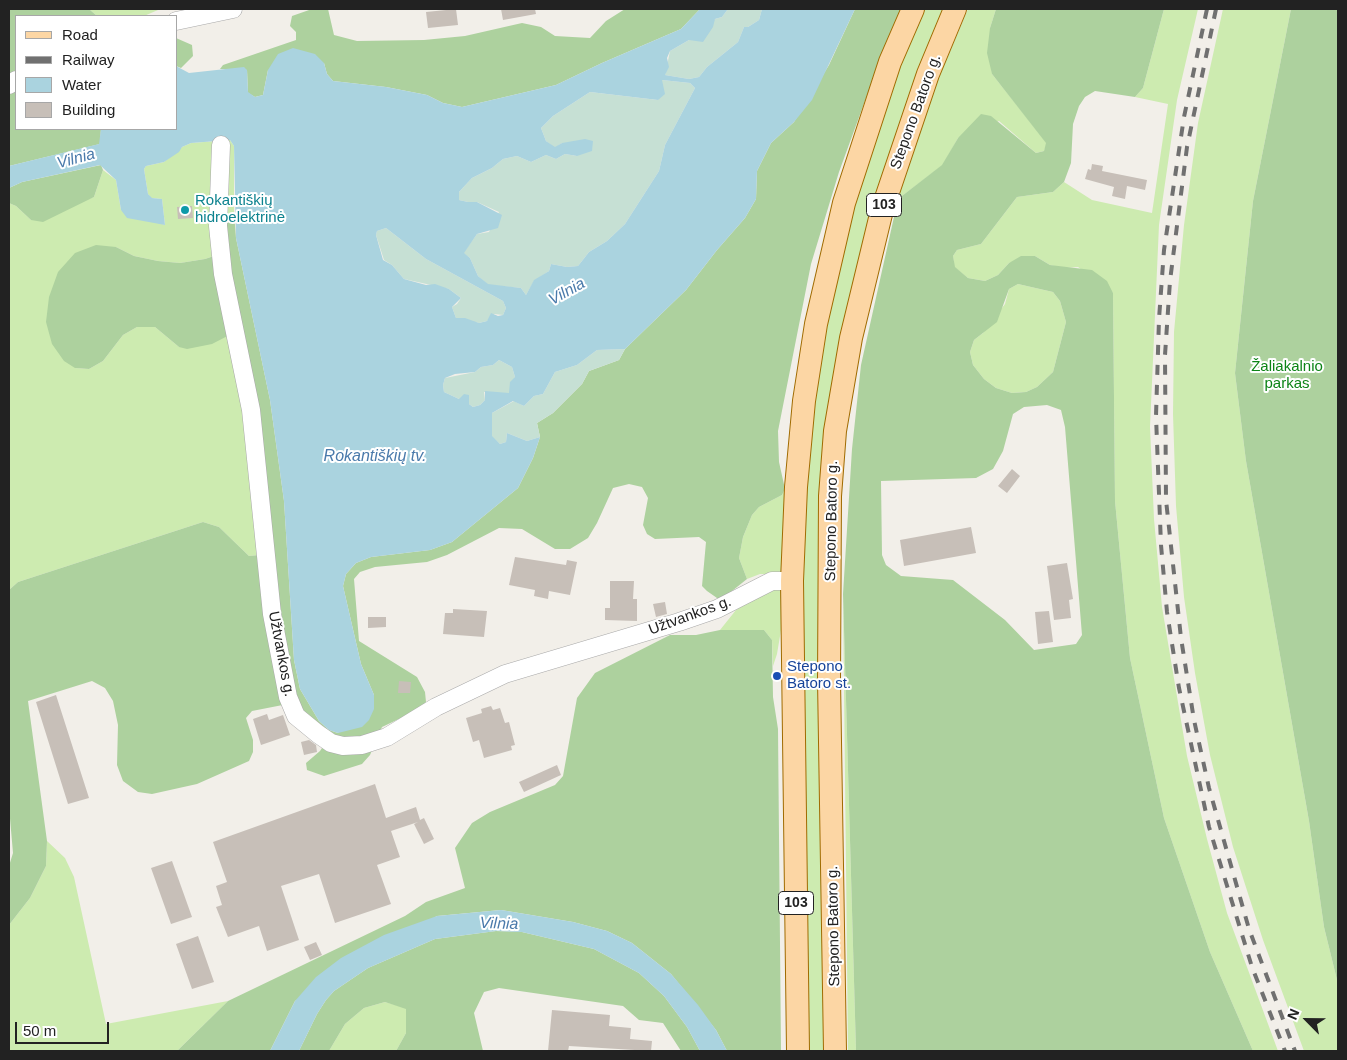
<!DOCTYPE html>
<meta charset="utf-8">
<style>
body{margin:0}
#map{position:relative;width:1347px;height:1060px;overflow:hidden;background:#f2efe9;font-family:Arial,sans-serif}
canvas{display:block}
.frame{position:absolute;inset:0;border:10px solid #222;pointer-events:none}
.legend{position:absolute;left:15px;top:15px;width:162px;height:115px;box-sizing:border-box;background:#fff;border:1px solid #a7a7a7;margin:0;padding:6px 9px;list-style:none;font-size:15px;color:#222}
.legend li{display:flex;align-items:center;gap:10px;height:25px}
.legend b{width:25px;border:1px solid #a7a7a7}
.north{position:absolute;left:1282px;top:995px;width:50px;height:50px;-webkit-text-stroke:4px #fff;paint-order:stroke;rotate:293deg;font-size:14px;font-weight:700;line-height:20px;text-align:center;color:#222}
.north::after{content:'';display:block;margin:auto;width:18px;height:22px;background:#222;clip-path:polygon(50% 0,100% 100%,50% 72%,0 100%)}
.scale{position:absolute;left:15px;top:1022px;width:94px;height:22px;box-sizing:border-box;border:2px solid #222;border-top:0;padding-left:6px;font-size:15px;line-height:18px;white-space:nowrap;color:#222;-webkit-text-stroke:4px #fff;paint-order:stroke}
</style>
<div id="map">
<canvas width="1347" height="1060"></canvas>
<div class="frame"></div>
<ul class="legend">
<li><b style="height:6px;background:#fcd6a4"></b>Road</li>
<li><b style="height:6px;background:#707070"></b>Railway</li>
<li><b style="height:14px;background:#aad3df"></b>Water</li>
<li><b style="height:14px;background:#c7bfb8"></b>Building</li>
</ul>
<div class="north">N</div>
<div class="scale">50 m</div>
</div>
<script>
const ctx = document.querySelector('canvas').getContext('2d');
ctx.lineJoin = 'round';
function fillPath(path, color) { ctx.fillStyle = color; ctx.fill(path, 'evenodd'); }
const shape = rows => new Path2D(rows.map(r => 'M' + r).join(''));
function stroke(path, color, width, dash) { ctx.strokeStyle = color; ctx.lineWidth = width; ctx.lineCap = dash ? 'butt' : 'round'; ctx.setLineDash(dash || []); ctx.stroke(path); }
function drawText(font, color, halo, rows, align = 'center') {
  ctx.font = font + ' Arial,sans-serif'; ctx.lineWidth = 4; ctx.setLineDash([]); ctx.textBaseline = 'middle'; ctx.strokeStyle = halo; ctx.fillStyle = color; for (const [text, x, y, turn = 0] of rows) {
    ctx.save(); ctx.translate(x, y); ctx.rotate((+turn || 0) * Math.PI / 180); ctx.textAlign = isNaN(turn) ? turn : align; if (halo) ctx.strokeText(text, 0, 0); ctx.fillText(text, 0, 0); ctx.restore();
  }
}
const grass = shape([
 [89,9,157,9,158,10,144,16,97,16],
 [921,9,948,9,831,405,828,1051,805,1051,800,685,806,462,824,324,862,168],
 [968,9,996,9,990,28,992,74,1047,143,1044,151,1036,153,999,121,958,138,943,165,898,199,936,84],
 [1164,9,1198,9,1177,100,1159,225,1150,427,1154,519,1162,607,1187,756,1207,839,1227,913,1278,1051,1253,1051,1210,952,1164,818,1130,658,1115,501,1113,293,1078,267,1063,268,1050,265,1035,256,1009,263,998,275,985,281,968,278,954,267,953,256,957,250,981,244,1017,197,1053,192,1064,182,1092,200,1152,213,1168,104,1135,97,1143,88],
 [1223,9,1291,9,1253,201,1235,373,1246,461,1309,821,1324,927,1338,984,1338,1051,1304,1051,1263,940,1233,847,1210,755,1195,673,1184,597,1176,506,1173,414,1174,332,1184,225,1198,123],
 [230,140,234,146,234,212,228,215,226,252,205,259,180,263,158,261,134,256,116,247,75,368,89,369,103,361,123,335,137,327,155,327,179,347,241,329,270,554,249,556,219,527,203,522,18,582,9,590,9,203,16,206,31,220,94,197,103,170,116,180,121,210,165,225,162,199,151,198,148,194,144,169,146,166,164,162,182,147,191,143],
 [1018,284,1053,292,1060,301,1066,322,1053,372,1037,387,1026,392,1012,393,996,388,984,379,973,365,970,352,974,340,983,333,1005,304,1009,289],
 [785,489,783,571,778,574,760,574,747,579,739,558,743,537,752,515,759,507,782,495],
 [770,589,780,590,782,592,782,624,777,654,773,666,772,640,764,630,720,630,736,610],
 [843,594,849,805,856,1051,848,1051],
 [47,841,65,858,74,877,106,1024,228,1001,177,1051,9,1051,9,925,30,898,46,866],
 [385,1002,406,1008,406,1033,396,1051,329,1051,345,1024,364,1008]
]);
const forest = shape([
 [9,9,89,9,97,16,16,16,16,129,101,129,100,144,9,166],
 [312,9,328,9,334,35,357,41,424,40,465,36,522,23,541,27,555,36,590,38,606,21,625,9,700,9,681,29,602,63,556,85,462,107,443,103,427,95,386,87,333,81,327,74,324,63,268,70,263,95,255,97,248,93,247,70,220,69,223,65,296,40,296,32,290,26,292,16],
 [855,9,902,9,874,76,839,172,811,264,778,431,779,462,785,489,782,495,759,507,752,515,743,537,739,558,747,579,722,599,717,598,707,591,702,586,706,542,699,537,655,539,647,534,643,525,648,498,642,487,629,484,613,488,597,523,588,538,570,549,555,549,522,529,499,528,447,555,427,562,375,567,360,572,354,579,359,641,417,677,425,692,426,702,422,708,382,727,370,755,362,764,324,776,307,770,306,763,320,751,330,736,313,724,298,702,252,711,246,718,253,740,253,752,249,761,197,784,152,794,138,792,123,781,117,765,118,725,113,701,105,688,92,681,28,701,47,841,46,866,30,898,9,925,9,866,13,853,9,807,9,590,18,582,203,522,219,527,249,556,270,554,241,329,212,344,187,349,179,347,155,327,137,327,123,335,103,361,89,369,75,368,64,361,52,344,46,322,49,297,58,272,75,253,96,245,116,247,134,256,158,261,180,263,205,259,226,252,224,224,228,215,234,212,236,238,270,400,284,501,294,660,300,689,319,721,329,730,338,733,374,695,361,664,343,586,346,574,356,563,371,557,430,550,452,542,518,488,533,458,540,437,537,423,553,413,582,384,589,371,619,360,625,349,686,290,717,250,745,218,756,199,757,171,771,143,794,122,829,65],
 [996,9,1164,9,1143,88,1135,97,1095,91,1085,97,1079,106,1073,124,1071,163,1064,182,1053,192,1017,197,981,244,957,250,953,256,955,267,968,278,985,281,998,275,1009,263,1021,256,1035,256,1050,265,1092,270,1107,281,1113,293,1115,501,1130,658,1164,818,1210,952,1253,1051,856,1051,843,594,852,449,861,365,898,199,942,165,958,138,981,114,991,116,1036,153,1044,151,1046,143,992,74,987,53,990,28],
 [1018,284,1053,292,1060,301,1066,322,1053,372,1037,387,1026,392,1012,393,996,388,984,379,973,365,970,352,974,340,997,322,1009,289],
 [1047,405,1061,410,1065,427,1082,635,1076,644,1034,650,1005,620,953,580,901,576,886,565,882,555,881,481,976,478,993,469,1003,451,1013,414,1024,407],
 [1291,9,1338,9,1338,984,1324,927,1309,821,1246,461,1235,373,1253,201],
 [176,38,192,45,193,56,181,68,176,66],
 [101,165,103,170,94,197,43,222,31,220,16,206,9,203,9,188,22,182],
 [720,630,764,630,772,640,773,697,778,729,781,1051,727,1051,716,1030,671,974,632,943,607,931,573,922,501,910,437,916,295,1001,270,1051,177,1051,228,1001,405,916,426,902,465,888,455,848,472,823,490,812,555,785,563,776,577,698,595,673,670,635,696,635],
 [496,931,522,932,594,949,639,973,664,996,687,1027,700,1051,681,1051,663,1023,639,1020,623,1006,499,988,484,992,474,1013,483,1051,396,1051,406,1033,406,1009,385,1002,364,1008,345,1024,329,1051,299,1051,317,1014,326,1000,334,991,368,968,435,939]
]);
const wetland = shape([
 [728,9,762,9,759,20,748,27,744,27,738,42,707,67,699,77,689,79,665,75,670,51,689,40,696,40,715,19,722,17],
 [662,80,690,83,695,88,665,145,659,171,625,224,607,241,589,252,578,266,567,267,551,264,549,271,534,281,526,295,521,288,488,285,478,276,470,258,463,253,477,234,489,232,499,212,477,202,468,202,459,200,459,192,472,178,492,168,503,159,517,156,531,162,546,155,556,159,565,154,577,156,562,143,555,148,546,141,541,128,553,116,590,92,658,100],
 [386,228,426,259,503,301,506,308,503,315,494,314,487,321,479,323,456,318,452,307,457,304,461,298,449,289,404,279,392,265,384,260,376,235,377,231],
 [625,349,619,360,589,371,582,384,553,413,537,423,540,437,527,441,507,433,506,442,500,444,492,437,492,413,514,401,524,406,534,396,543,394,555,372,577,365,597,350],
 [499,360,512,367,515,377,509,394,484,392,485,400,480,405,473,407,469,404,469,399,459,399,444,392,443,385,445,378,475,372,481,367,493,365]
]);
const water = shape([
 [700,9,728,9,722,17,715,19,713,27,703,42,689,40,670,51,667,58,669,67,665,75,689,79,699,77,707,67,738,42,744,27,748,27,759,20,762,9,855,9,812,100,794,122,771,143,757,171,756,199,745,218,717,250,686,290,625,349,597,350,577,365,555,372,543,394,534,396,524,406,513,401,492,413,492,436,500,444,506,442,507,433,527,441,540,437,533,458,518,488,452,542,430,550,371,557,356,563,346,574,343,586,361,664,374,695,374,709,369,720,362,727,338,733,329,730,319,721,300,689,294,660,284,501,270,400,236,238,234,146,230,140,191,143,182,147,179,152,164,162,146,166,144,169,148,194,152,198,162,199,165,225,127,218,121,210,116,180,100,165,22,182,9,188,9,166,99,144,101,129,176,129,176,66,189,73,244,67,247,70,248,92,255,97,263,95,268,70,278,54,293,48,315,54,324,63,327,74,333,81,386,87,427,95,443,103,462,107,556,85,602,63,681,29],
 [662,80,690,83,695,88,665,145,659,171,625,224,607,241,589,252,578,266,567,267,551,264,549,271,534,280,526,295,521,288,488,284,478,276,470,258,464,253,477,234,498,228,502,215,477,202,468,202,459,200,459,192,472,178,492,168,503,159,517,156,531,162,546,155,556,159,565,154,577,156,592,151,593,141,585,139,562,143,555,147,546,141,541,128,553,116,590,92,658,100,665,94],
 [386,228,426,259,503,301,506,308,503,315,498,316,491,313,487,321,479,323,465,318,456,318,452,307,461,298,449,289,435,284,426,285,404,279,392,265,383,260,376,235,377,231],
 [499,360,512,367,515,377,510,382,509,393,485,391,485,400,480,405,473,407,469,404,469,395,464,394,459,399,444,392,443,385,445,378,455,374,475,372,481,367,493,365],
 [501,910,573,922,607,931,632,943,671,974,698,1005,716,1030,727,1051,700,1051,687,1027,664,996,639,973,594,949,522,932,496,931,435,939,368,968,334,991,326,1000,317,1014,299,1051,270,1051,295,1001,316,977,341,958,384,935,437,916]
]);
const building = shape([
 [456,9,458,25,428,28,426,12],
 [501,9,535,9,536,14,503,20],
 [1092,164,1103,166,1102,171,1147,180,1145,190,1127,186,1125,199,1112,196,1114,187,1085,179,1088,169,1091,170],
 [192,206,193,218,178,219,177,207],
 [1012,469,1020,476,1007,493,998,486],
 [971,527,976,553,904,566,900,540],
 [515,557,566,565,567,560,577,562,570,595,549,591,548,599,534,596,535,590,509,585],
 [1067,563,1073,599,1069,600,1071,618,1054,620,1047,566],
 [610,581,634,581,633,599,637,599,637,621,605,620,605,608,610,608],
 [665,602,667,614,656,617,653,604],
 [453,609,487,611,484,637,443,634,445,613,453,613],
 [1049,611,1053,642,1038,644,1035,612],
 [368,617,386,617,386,627,368,628],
 [399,681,411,682,410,693,398,693],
 [56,695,89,798,68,804,36,702],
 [491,706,493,710,500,708,505,723,509,722,515,745,511,746,512,750,484,758,479,740,473,742,466,718,482,713,481,709],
 [267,714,269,720,283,715,290,735,261,745,253,719],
 [309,740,316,745,317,752,304,755,301,742],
 [557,765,561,775,524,792,519,782],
 [375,784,386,818,416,807,420,820,424,818,434,839,424,844,414,824,418,822,391,831,400,857,377,865,391,904,335,923,319,874,281,886,299,940,267,951,259,926,228,937,216,907,222,905,216,886,227,882,213,842],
 [172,861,192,917,171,924,151,868],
 [198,936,214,982,192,989,176,944],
 [316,942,322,955,310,960,304,947],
 [552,1010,610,1015,609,1026,631,1028,630,1039,652,1041,651,1051,569,1046,568,1051,548,1051]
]);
const minor = shape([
 [176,21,233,9],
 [9,85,16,80],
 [221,145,218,226,223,274,251,410,272,614,288,697,296,716,318,734,331,743,343,746,362,745,387,737,436,707,505,674,679,622,717,609,772,581,792,581]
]);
const major = shape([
 [798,1051,792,581,796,487,804,401,816,324,844,203,890,62,913,9],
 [835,1051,829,680,830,496,835,431,851,338,882,210,928,74,955,9]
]);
const rail = shape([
 [1207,9,1184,117,1164,250,1159,319,1156,416,1161,545,1167,612,1179,688,1209,827,1252,967,1285,1051],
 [1216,9,1187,147,1170,281,1165,355,1166,500,1181,638,1194,720,1209,788,1249,929,1295,1051]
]);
const markers = [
 [185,210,5,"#0f9aa8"],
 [777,676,5,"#1a4fb4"]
];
const shields = [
 [884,205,35],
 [796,903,35]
];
const shieldNames = [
 ["103",884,205],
 ["103",796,903]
];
const streetNames = [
 ["Stepono Batoro g.",916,112,-70],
 ["Stepono Batoro g.",832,521,-89],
 ["Užtvankos g.",690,616,-20],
 ["Užtvankos g.",281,654,79],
 ["Stepono Batoro g.",834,926,-91]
];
const cultureNames = [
 ["Rokantiškių",195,201],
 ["hidroelektrinė",195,218]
];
const parkNames = [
 ["Žaliakalnio",1287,367],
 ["parkas",1287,384]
];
const transitNames = [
 ["Stepono",787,667],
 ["Batoro st.",787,684]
];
const waterNames = [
 ["Vilnia",76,159,-15],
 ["Vilnia",567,292,-29],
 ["Rokantiškių tv.",375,457],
 ["Vilnia",499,924,2]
];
fillPath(grass, '#cdebb0');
fillPath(forest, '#add19e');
fillPath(wetland, '#c6e0d4');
fillPath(water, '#aad3df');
fillPath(building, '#c7bfb8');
stroke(minor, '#a9a9a9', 19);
stroke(major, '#a06b00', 24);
stroke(minor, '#fff', 18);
stroke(major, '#fcd6a4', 22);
stroke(rail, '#707070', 4, [10, 10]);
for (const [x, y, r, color] of markers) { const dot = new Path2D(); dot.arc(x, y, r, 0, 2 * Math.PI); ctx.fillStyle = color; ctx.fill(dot); stroke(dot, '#fff', 2); }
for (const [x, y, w] of shields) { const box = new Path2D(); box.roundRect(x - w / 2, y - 11.5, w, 23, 4); ctx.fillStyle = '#fff'; ctx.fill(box); stroke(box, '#222', 1); }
drawText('bold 14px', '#222', null, shieldNames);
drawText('15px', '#222', '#fff', streetNames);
drawText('15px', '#0d838f', '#fff', cultureNames, 'left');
drawText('15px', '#0c8416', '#fff', parkNames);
drawText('15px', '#164399', '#fff', transitNames, 'left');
drawText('italic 16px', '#4a7aab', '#fff', waterNames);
</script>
